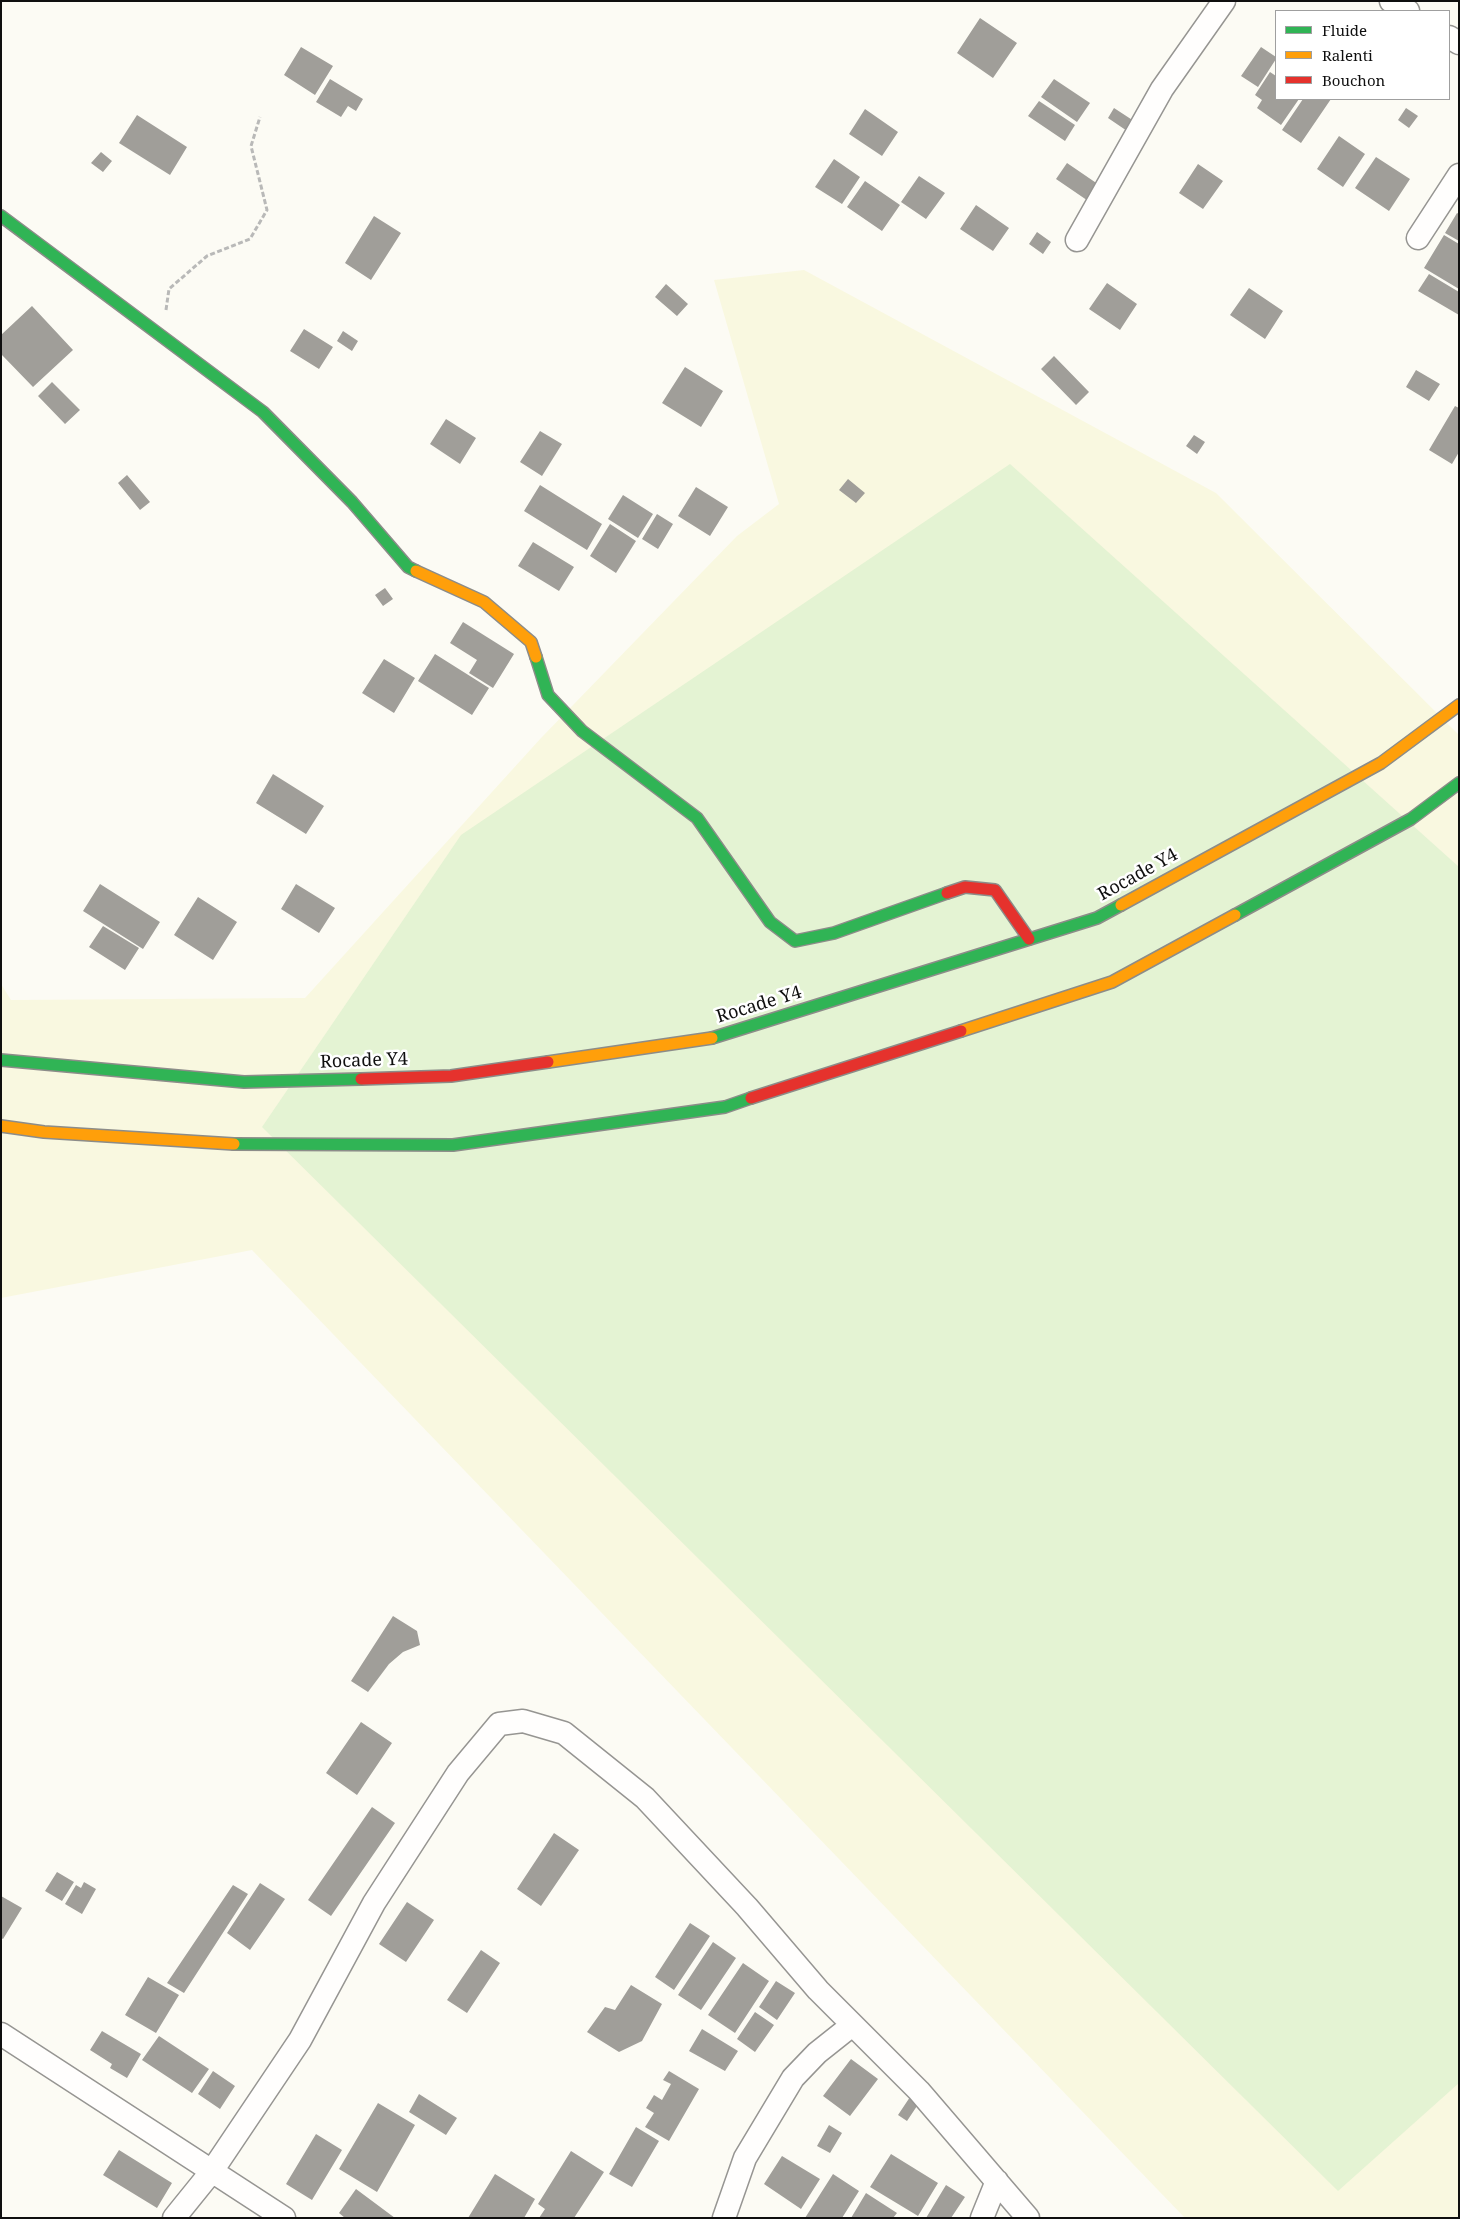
<!DOCTYPE html>
<style>
body{margin:0}
#map{position:relative;width:1460px;height:2219px;overflow:hidden;background:#fcfbf4;font-family:"Noto Serif",serif}
canvas{display:block}
.frame{position:absolute;inset:0;border:2px solid #0f0f0f;pointer-events:none}
.legend{position:absolute;left:1275px;top:10px;width:175px;height:90px;box-sizing:border-box;background:#fff;border:1px solid #9f9f9f;margin:0;padding:6px 9px;list-style:none;font-size:15px;color:#0f0f0f}
.legend li{display:flex;align-items:center;gap:10px;height:25px}
.legend b{width:25px;border:1px solid #9f9f9f}
</style>
<div id="map">
<canvas width="1460" height="2219"></canvas>
<div class="frame"></div>
<ul class="legend">
<li><b style="height:6px;background:#30b455"></b>Fluide</li>
<li><b style="height:6px;background:#ff9f0a"></b>Ralenti</li>
<li><b style="height:6px;background:#e5322d"></b>Bouchon</li>
</ul>
</div>
<script>
const ctx = document.querySelector('canvas').getContext('2d');
ctx.lineJoin = 'round';
function fillPath(path, color) { ctx.fillStyle = color; ctx.fill(path, 'evenodd'); }
const shape = rows => new Path2D(rows.map(r => 'M' + r).join(''));
function stroke(path, color, width, dash) { ctx.strokeStyle = color; ctx.lineWidth = width; ctx.lineCap = dash ? 'butt' : 'round'; ctx.setLineDash(dash || []); ctx.stroke(path); }
function drawText(font, color, halo, rows, align = 'center') {
  ctx.font = font + ' "Noto Serif",serif'; ctx.lineWidth = 5; ctx.setLineDash([]); ctx.textBaseline = 'middle'; ctx.strokeStyle = halo; ctx.fillStyle = color; for (const [text, x, y, turn = 0] of rows) {
    ctx.save(); ctx.translate(x, y); ctx.rotate((+turn || 0) * Math.PI / 180); ctx.textAlign = isNaN(turn) ? turn : align; if (halo) ctx.strokeText(text, 0, 0); ctx.fillText(text, 0, 0); ctx.restore();
  }
}
const farmland = shape([
 [804,270,1216,493,1459,735,1459,2218,1185,2218,252,1250,1,1298,1,984,11,1000,305,998,541,738,737,536,779,504,714,280]
]);
const green = shape([
 [1010,464,1459,867,1459,2083,1338,2191,262,1127,461,835]
]);
const building = shape([
 [980,18,1017,43,993,78,957,53],
 [301,47,333,66,315,95,284,75],
 [1261,47,1276,57,1276,59,1258,87,1241,76],
 [1270,72,1276,76,1276,99,1299,99,1281,125,1257,108,1262,100,1255,95],
 [330,79,363,99,356,111,348,106,341,117,316,102],
 [1054,79,1090,103,1077,122,1041,97],
 [1303,99,1331,99,1301,143,1282,130],
 [1039,101,1075,125,1065,141,1028,116],
 [1114,108,1140,125,1133,135,1108,118],
 [1406,108,1418,116,1409,128,1398,120],
 [865,109,898,132,882,156,849,134],
 [137,115,187,147,170,175,119,143],
 [1339,136,1365,154,1343,187,1317,169],
 [101,152,112,161,103,172,91,163],
 [1376,157,1410,179,1389,211,1355,188],
 [834,159,860,177,842,204,815,187],
 [1067,163,1108,191,1097,207,1056,179],
 [1198,164,1223,181,1203,209,1179,193],
 [919,176,945,193,926,219,901,202],
 [865,181,900,205,882,231,847,207],
 [976,205,1009,228,993,251,960,229],
 [1457,213,1459,214,1459,241,1445,233],
 [374,216,401,233,371,280,345,263],
 [1037,232,1051,242,1043,254,1029,244],
 [1444,235,1459,244,1459,289,1424,268],
 [1429,274,1459,292,1459,315,1418,291],
 [1107,283,1137,304,1120,330,1089,309],
 [666,284,688,304,677,316,655,297],
 [1249,288,1283,311,1265,339,1230,315],
 [32,306,73,350,33,387,1,354,1,335],
 [304,329,333,347,319,369,290,351],
 [343,331,358,341,352,351,337,341],
 [1054,356,1089,392,1076,405,1041,369],
 [685,367,723,391,701,427,662,403],
 [1416,370,1440,384,1429,401,1406,387],
 [52,382,80,410,65,424,38,396],
 [1455,406,1459,408,1459,452,1452,464,1429,450],
 [446,419,476,438,460,464,430,444],
 [540,431,562,444,542,476,520,462],
 [1194,435,1205,442,1197,454,1186,446],
 [127,475,150,502,140,510,118,483],
 [848,479,865,493,856,503,839,490],
 [540,485,602,524,587,550,524,511],
 [696,487,728,507,710,536,678,516],
 [623,495,653,514,638,538,608,519],
 [657,514,673,524,658,549,642,539],
 [610,524,636,541,616,573,590,556],
 [533,542,574,567,559,591,518,566],
 [385,588,393,599,383,606,375,595],
 [463,622,514,654,493,688,469,673,477,660,450,643],
 [435,654,489,688,472,715,418,681],
 [384,659,415,678,394,713,362,693],
 [273,774,324,806,306,834,256,803],
 [100,884,160,922,143,949,83,911],
 [296,884,335,908,319,933,281,909],
 [198,897,237,922,213,960,174,935],
 [103,926,139,948,125,970,89,947],
 [393,1616,417,1631,420,1645,403,1652,389,1664,368,1692,351,1681],
 [361,1722,392,1743,357,1795,326,1773],
 [372,1807,395,1823,331,1916,308,1900],
 [554,1833,579,1850,541,1906,517,1889],
 [57,1872,74,1882,62,1901,45,1891],
 [84,1882,96,1889,82,1914,65,1904,76,1885,81,1888],
 [260,1883,285,1899,250,1950,227,1933],
 [233,1885,248,1894,184,1993,167,1983],
 [1,1896,22,1908,3,1939,1,1938],
 [407,1902,434,1920,406,1962,379,1944],
 [690,1923,710,1936,674,1990,655,1977],
 [713,1942,736,1958,701,2010,678,1995],
 [481,1950,500,1963,467,2013,447,2000],
 [743,1963,769,1981,735,2033,708,2015],
 [148,1977,179,1995,156,2033,125,2015],
 [776,1981,795,1993,777,2020,759,2007],
 [631,1985,662,2004,642,2041,619,2052,587,2032,605,2007,615,2010],
 [755,2012,774,2025,755,2052,737,2039],
 [702,2029,738,2051,725,2071,689,2051],
 [102,2031,141,2054,127,2078,110,2068,112,2064,90,2050],
 [159,2036,209,2069,192,2093,142,2060],
 [851,2059,878,2079,850,2116,823,2096],
 [213,2071,235,2086,220,2109,198,2094],
 [669,2071,699,2089,669,2141,645,2127,654,2113,646,2108,654,2095,662,2100,671,2084,663,2080],
 [419,2094,457,2118,446,2135,409,2112],
 [912,2094,921,2100,907,2121,898,2115],
 [378,2103,415,2125,377,2192,339,2169],
 [829,2125,842,2133,830,2153,817,2146],
 [636,2127,659,2141,632,2187,609,2174],
 [316,2134,342,2150,312,2200,286,2184],
 [119,2150,172,2183,157,2208,103,2175],
 [571,2151,604,2172,574,2218,539,2218,545,2209,538,2204],
 [891,2154,938,2183,918,2216,870,2187],
 [782,2156,820,2179,801,2209,764,2184],
 [495,2174,535,2199,524,2218,468,2218],
 [833,2174,859,2191,842,2218,805,2218],
 [946,2185,965,2197,951,2218,926,2218],
 [356,2189,395,2218,345,2218,339,2213],
 [866,2193,897,2213,893,2218,851,2218]
]);
const path = shape([
 [166,310,169,289,207,256,250,239,267,210,251,146,260,117]
]);
const street = shape([
 [1391,1,1408,11],
 [1449,37,1459,43],
 [1418,238,1459,175],
 [1077,240,1162,89,1224,1],
 [1,2034,284,2218],
 [174,2218,212,2171,300,2040,374,1903,458,1773,499,1724,523,1721,564,1733,645,1798,747,1907,818,1990,919,2091,1028,2218],
 [724,2218,745,2158,793,2078,817,2053,851,2026],
 [982,2218,997,2181]
]);
const fast = shape([
 [1,216,263,412,352,502,408,567,416,571],
 [536,657,548,695,582,731,697,818,770,922,795,941,834,933,947,893],
 [1235,915,1411,819,1459,783],
 [712,1038,1097,918,1121,905],
 [1,1060,244,1082,361,1079],
 [234,1144,453,1145,725,1107,751,1098]
]);
const slow = shape([
 [416,571,484,602,531,642,536,657],
 [1121,905,1381,763,1459,705],
 [961,1031,1112,982,1235,915],
 [548,1062,712,1038],
 [1,1126,44,1132,234,1144]
]);
const jam = shape([
 [947,893,965,887,995,890,1029,939],
 [361,1079,451,1076,548,1062],
 [751,1098,961,1031]
]);
const streetNames = [
 ["Rocade Y4",1138,875,-29],
 ["Rocade Y4",759,1005,-17],
 ["Rocade Y4",364,1061,-2]
];
fillPath(farmland, '#f9f8e0');
fillPath(green, '#e4f3d3');
fillPath(building, '#a09e99');
stroke(street, '#969592', 25);
stroke(fast, '#8c8c89', 14);
stroke(slow, '#8c8c89', 14);
stroke(jam, '#8c8c89', 14);
stroke(path, '#b9b9b8', 3, [5, 2.5]);
stroke(street, '#fffefd', 22);
stroke(fast, '#30b455', 11);
stroke(slow, '#ff9f0a', 11);
stroke(jam, '#e5322d', 11);
drawText('18px', '#0f0f0f', '#fff', streetNames);
</script>
